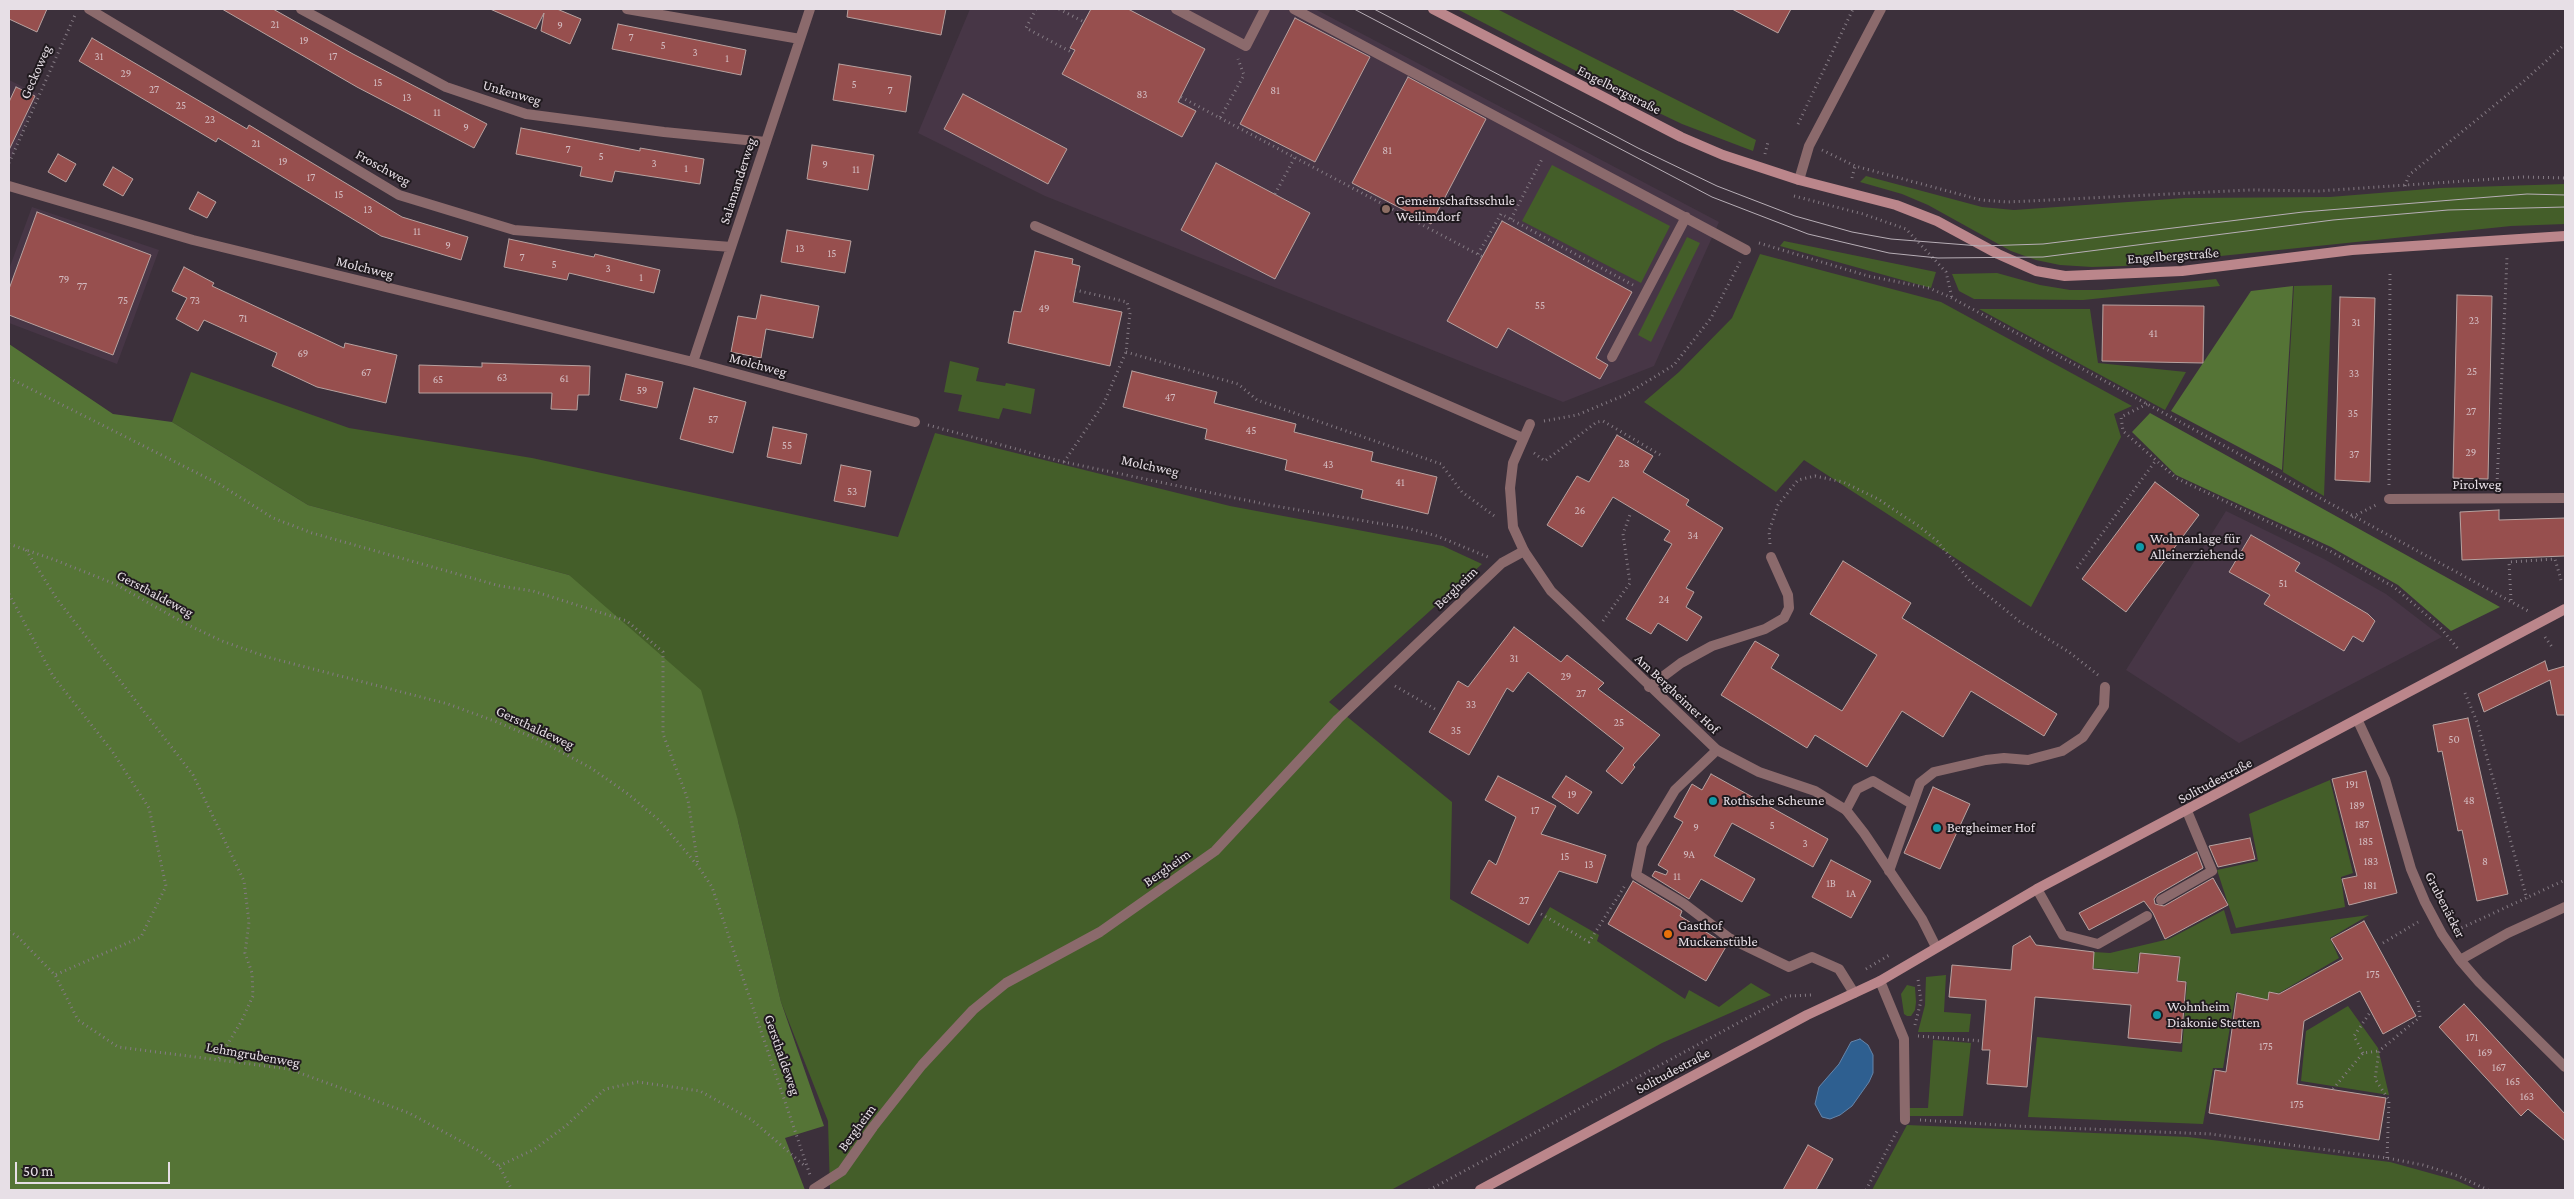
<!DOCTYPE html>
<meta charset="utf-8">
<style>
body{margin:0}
#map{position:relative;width:2574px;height:1199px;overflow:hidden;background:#3c303b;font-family:"Crimson Pro",serif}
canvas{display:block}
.frame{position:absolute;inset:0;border:10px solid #e7dfe6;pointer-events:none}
.scale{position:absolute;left:15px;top:1162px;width:155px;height:22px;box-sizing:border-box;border:2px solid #e7dfe6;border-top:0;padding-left:6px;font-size:15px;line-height:18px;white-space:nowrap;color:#e7dfe6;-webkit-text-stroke:4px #201a1f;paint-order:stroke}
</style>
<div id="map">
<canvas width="2574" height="1199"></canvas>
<div class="frame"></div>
<div class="scale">50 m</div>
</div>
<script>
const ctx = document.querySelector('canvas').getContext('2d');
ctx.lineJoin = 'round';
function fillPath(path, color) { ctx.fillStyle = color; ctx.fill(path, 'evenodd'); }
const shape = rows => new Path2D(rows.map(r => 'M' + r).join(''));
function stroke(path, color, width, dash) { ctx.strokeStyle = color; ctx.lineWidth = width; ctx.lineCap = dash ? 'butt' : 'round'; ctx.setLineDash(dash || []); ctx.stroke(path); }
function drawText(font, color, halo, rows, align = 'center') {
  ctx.font = font + ' "Crimson Pro",serif'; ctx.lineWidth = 4; ctx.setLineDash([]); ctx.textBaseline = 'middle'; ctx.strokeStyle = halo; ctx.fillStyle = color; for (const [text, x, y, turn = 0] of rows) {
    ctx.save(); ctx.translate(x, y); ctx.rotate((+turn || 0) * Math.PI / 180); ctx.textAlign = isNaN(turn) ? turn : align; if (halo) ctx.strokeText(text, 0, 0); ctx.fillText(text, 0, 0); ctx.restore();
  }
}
const built = shape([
 [970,9,1315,9,1719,222,1654,366,1563,402,1045,196,918,133],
 [9,80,38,94,9,163],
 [32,207,159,250,117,364,9,323,9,269],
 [2226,511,2324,559,2386,594,2442,637,2239,743,2126,670]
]);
const green = shape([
 [1457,9,1497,9,1756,140,1753,151,1682,124,1636,102],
 [1552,165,1670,226,1641,283,1522,221],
 [1866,176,1982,207,2014,210,2185,198,2330,197,2440,188,2565,184,2565,224,2511,226,2124,266,2092,267,2060,265,2036,260,2011,251,1928,205,1902,194,1860,182],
 [1687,237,1700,243,1651,342,1638,335],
 [1784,241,1936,272,1931,288,1780,246],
 [1760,254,1941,302,2132,406,2114,414,2121,437,2031,607,1804,460,1776,492,1644,402,1679,372,1732,318],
 [1997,273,2040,285,2070,290,2102,290,2216,279,2220,286,2083,300,1974,299,1959,291,1952,274],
 [2332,285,2324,496,2283,472,2294,286],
 [1979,309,2090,309,2098,363,2186,372,2165,410],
 [950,361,979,368,976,381,1005,386,1006,383,1035,389,1031,414,1003,408,999,419,958,411,962,395,944,392],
 [191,372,349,428,532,458,898,537,935,433,1230,506,1443,546,1482,564,1329,702,1452,802,1450,899,1528,944,1550,907,1599,935,1597,941,1685,999,1689,990,1719,1007,1751,983,1771,995,1662,1043,1391,1190,830,1190,828,1121,781,1002,738,821,569,575,308,505,172,422],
 [2330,780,2353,873,2341,877,2345,907,2236,928,2217,870,2258,861,2249,814],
 [2224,910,2231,934,2369,915,2330,938,2339,958,2279,993,2269,992,2267,1000,2236,992,2223,1068,2213,1068,2203,1124,2028,1117,2037,1037,2182,1052,2187,982,2178,980,2180,956,2139,953,2137,972,2093,968,2094,952,2110,953,2169,939],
 [1946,975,1944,1012,1971,1014,1969,1032,1918,1032,1925,1005,1926,977],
 [1907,985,1915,987,1916,1002,1915,1010,1911,1016,1907,1016,1904,1014,1901,994],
 [2348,1006,2378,1048,2389,1095,2301,1081,2306,1031],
 [1933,1040,1971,1043,1963,1116,1909,1116,1909,1108,1928,1108],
 [1907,1125,2188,1137,2390,1162,2455,1180,2478,1190,1872,1190]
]);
const forest = shape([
 [2293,286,2282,470,2171,411,2251,291],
 [9,344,113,414,172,422,308,505,569,575,701,690,738,821,781,1002,824,1126,785,1138,805,1190,9,1190],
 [2150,413,2500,607,2451,631,2398,585,2331,547,2176,475,2132,432]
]);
const water = shape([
 [1860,1039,1868,1045,1873,1055,1873,1073,1869,1082,1852,1106,1840,1115,1830,1119,1822,1117,1815,1104,1819,1087,1839,1064,1851,1042,1860,1039]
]);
const building = shape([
 [9,9,47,9,37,32,9,19,9,9],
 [222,9,273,9,353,54,487,124,474,148,357,87,222,9],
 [490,9,557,9,581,19,570,44,541,31,544,13,536,29,490,9],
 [848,9,946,9,941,35,847,17,848,9],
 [1091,9,1128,9,1205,49,1178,102,1196,111,1182,137,1062,74,1075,50,1070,48,1091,9],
 [1732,9,1791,9,1778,33,1732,9],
 [1295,18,1370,57,1315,162,1240,124,1295,18],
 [618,24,746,50,741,75,612,49,618,24],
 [92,38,247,129,249,125,402,217,468,237,461,260,381,236,218,138,216,142,79,61,92,38],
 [839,64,911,76,906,112,833,100,839,64],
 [1408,77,1486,119,1431,224,1352,183,1408,77],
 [16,87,35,96,9,150,9,102,16,87],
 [963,94,1067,149,1048,184,944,129,963,94],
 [521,128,640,151,640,148,704,159,700,184,615,171,612,182,580,176,582,167,516,154,521,128],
 [812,145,874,155,868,190,807,179,812,145],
 [58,154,76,164,66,182,48,172,58,154],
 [1216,163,1310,213,1275,279,1181,230,1216,163],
 [113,167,133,179,123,196,103,185,113,167],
 [198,192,216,202,207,218,189,209,198,192],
 [37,212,151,255,113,355,9,315,9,289,37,212],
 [1502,221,1632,292,1596,358,1608,365,1600,379,1508,328,1497,348,1447,321,1502,221],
 [787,230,851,241,845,273,781,262,787,230],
 [509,239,594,257,595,254,660,270,654,293,569,273,567,280,504,267,509,239],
 [1035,251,1073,259,1072,264,1080,266,1073,302,1122,312,1110,366,1008,343,1014,311,1021,312,1035,251],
 [184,267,214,283,212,286,344,348,345,343,397,355,386,403,317,387,272,366,277,353,204,320,198,331,176,319,187,298,172,291,184,267],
 [761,295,819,306,813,338,766,329,761,358,731,352,738,316,756,319,761,295],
 [2457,295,2492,296,2488,479,2453,478,2457,295],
 [2340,297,2375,298,2370,482,2335,480,2340,297],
 [2103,305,2204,306,2203,363,2102,361,2103,305],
 [482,363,590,366,589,395,578,395,577,410,551,409,552,393,419,393,419,365,482,367,482,363],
 [1132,371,1217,392,1214,403,1296,424,1294,432,1373,452,1371,461,1437,477,1428,514,1361,498,1363,490,1285,470,1287,460,1205,439,1207,429,1123,407,1132,371],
 [626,374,663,382,657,408,620,400,626,374],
 [694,388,746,402,733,453,680,439,694,388],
 [773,427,807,434,801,464,767,457,773,427],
 [1617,435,1653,456,1643,472,1689,500,1686,505,1723,528,1686,588,1694,592,1686,607,1702,617,1687,641,1658,623,1651,634,1626,619,1672,544,1664,540,1670,531,1613,497,1582,547,1547,525,1577,476,1589,482,1617,435],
 [841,465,871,471,865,507,834,501,841,465],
 [2155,482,2199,515,2126,612,2082,579,2155,482],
 [2499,510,2499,520,2565,518,2565,556,2462,560,2460,512,2499,510],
 [2251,535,2300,563,2295,571,2368,614,2375,621,2363,642,2353,636,2344,651,2264,604,2270,595,2229,572,2251,535],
 [1843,561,1911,603,1902,618,2057,714,2044,736,1971,691,1943,737,1902,711,1867,767,1815,735,1807,748,1721,695,1755,641,1779,655,1771,668,1842,711,1877,655,1810,614,1843,561],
 [1514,627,1561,662,1567,655,1604,683,1598,689,1660,735,1633,765,1635,767,1622,784,1606,771,1624,748,1528,672,1513,692,1507,688,1469,755,1429,732,1458,681,1468,687,1514,627],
 [2545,661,2548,671,2565,666,2565,715,2557,715,2550,680,2484,712,2478,694,2545,661],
 [2468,718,2508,894,2477,901,2462,830,2458,831,2442,751,2438,752,2433,725,2468,718],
 [2366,771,2397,893,2349,905,2342,879,2357,876,2332,779,2366,771],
 [1711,774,1828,839,1813,867,1732,823,1714,856,1755,879,1742,902,1701,879,1689,899,1652,876,1655,871,1666,875,1668,871,1658,865,1683,822,1674,817,1692,784,1702,790,1711,774],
 [1498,776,1556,806,1541,834,1606,855,1597,883,1559,871,1529,925,1471,893,1489,860,1496,865,1516,817,1485,800,1498,776],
 [1566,776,1592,792,1578,814,1552,797,1566,776],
 [1933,787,1970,804,1940,869,1904,853,1933,787],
 [2250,838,2255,859,2218,867,2209,846,2250,838],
 [2197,852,2203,868,2158,894,2154,899,2155,904,2164,906,2213,878,2228,905,2165,939,2153,913,2144,901,2089,930,2079,913,2197,852],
 [1831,860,1871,881,1851,918,1812,897,1831,860],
 [1633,881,1679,909,1682,911,1680,916,1727,945,1706,981,1608,924,1633,881],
 [2364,921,2416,1016,2383,1034,2360,991,2304,1021,2297,1084,2386,1098,2379,1140,2209,1113,2215,1070,2226,1072,2237,993,2268,1000,2269,992,2279,994,2343,959,2331,939,2364,921],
 [2030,936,2036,945,2094,952,2093,969,2138,973,2140,953,2180,957,2177,981,2186,982,2181,1043,2128,1038,2131,1005,2035,997,2027,1087,1987,1084,1990,1050,1982,1050,1986,1000,1949,997,1952,965,2011,970,2013,946,2030,936],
 [2464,1004,2565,1114,2565,1141,2528,1109,2521,1116,2439,1027,2464,1004],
 [1808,1145,1833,1159,1816,1190,1783,1190,1808,1145]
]);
const path = shape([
 [1036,9,1026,28,1073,53],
 [1059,9,1084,22],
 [1181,97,1220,118,1244,75,1238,59],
 [1220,118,1483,257],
 [1798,124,1853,9],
 [1822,150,1855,166,1981,200,2007,202,2251,190,2319,191,2523,177,2565,178],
 [1765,154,1768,142],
 [9,163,75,15],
 [1852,178,1855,166],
 [2405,186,2409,175,2523,82,2565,44],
 [1275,194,1295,157],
 [1794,196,1863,214,1906,229,1946,272,1952,298],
 [1511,219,1543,157],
 [1759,243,1868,276,1929,288,1952,298,2530,612],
 [1478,254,1501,214,1633,285],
 [1126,352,1238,384,1257,400,1441,464,1462,492,1497,518],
 [9,378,219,484,273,518,312,533,500,586,533,591,627,621,663,652,663,734,688,800,698,865],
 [2147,404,2121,417,2123,431,2176,478,2330,551,2394,587,2439,626,2459,650],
 [1544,421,1577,415,1625,395,1674,365,1711,318,1740,262],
 [928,425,1064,462,1269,505,1407,528,1437,536,1488,557],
 [1534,453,1545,461,1597,422,1603,421,1662,456],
 [1064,462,1104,403,1126,352,1130,313,1127,302,1071,289],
 [2497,484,2507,257],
 [2389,485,2390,271],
 [2352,517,2376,505],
 [9,544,55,560,115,584,186,624,222,641,267,657,448,704,497,722,539,740,591,768,628,794,660,821,698,866,712,887,810,1175],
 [1770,544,1769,531,1778,505,1798,480,1815,476,1843,482,1878,499,1920,527,1937,541,1970,581,2019,621,2069,652,2098,675],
 [26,550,57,599,193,775,244,881,249,922,245,953,252,973,253,996,241,1022,218,1060],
 [2077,568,2156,460],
 [9,594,53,676,112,751,149,808,166,886,141,937,55,975],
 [2511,600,2509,562,2555,559,2561,580],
 [1603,621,1630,583,1623,534,1631,512],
 [2545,637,2552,647],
 [1395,686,1435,709],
 [2465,693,2477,722,2527,899],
 [1541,914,1589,942,1626,884],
 [2457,930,2565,880],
 [9,931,17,936,55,975,78,1020,118,1047,289,1069,409,1113,481,1152,499,1166,512,1190],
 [2383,943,2418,922],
 [1866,969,1891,954],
 [1915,1025,1921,1001,1918,979],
 [1918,1036,1982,1041],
 [2363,1053,2354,1036,2371,1011],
 [2333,1089,2363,1053,2379,1051],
 [1920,1120,2016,1126,2210,1134,2387,1158,2423,1165,2458,1176,2488,1190],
 [2387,1158,2389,1100,2375,1079,2379,1051,2420,1017,2418,1001],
 [499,1166,535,1149,567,1125,605,1089,638,1082,700,1091,752,1120,806,1167],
 [1429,1190,1788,996,1811,995],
 [1866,1190,1897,1131]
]);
const lane = shape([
 [1176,9,1246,46,1265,9],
 [1294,9,1746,250],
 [1035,226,1523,438],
 [1612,357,1686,217],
 [1649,687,1681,663,1712,646,1765,629,1784,618,1789,608,1788,595,1771,557],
 [1717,750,1675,790,1642,845,1636,875,1683,903,1729,938,1789,967,1812,957,1839,969,1854,993],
 [1846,810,1857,789,1873,781,1912,804],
 [1889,871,1920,783,1934,772,1986,760,2004,758,2028,760,2062,751,2083,737,2104,706,2105,687],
 [2037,889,2063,935,2098,944,2147,916],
 [2161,900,2212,871,2187,811],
 [814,1189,842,1171,873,1127,922,1065,973,1010,1006,983,1100,932,1215,851,1338,719,1502,563,1524,551]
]);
const street = shape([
 [89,9,399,195,514,230,731,247],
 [301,9,446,87,526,114,664,132,766,142],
 [627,9,800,39],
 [1799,180,1809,146,1881,9],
 [9,186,193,240,693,362,915,422],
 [693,362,810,9],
 [1530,424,1513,463,1510,488,1513,527,1524,551,1551,591,1717,750,1759,772,1815,791,1846,810,1864,833,1922,919,1936,947],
 [2389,499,2565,498],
 [2358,721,2385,779,2411,869,2425,902,2442,934,2460,960,2479,982,2565,1067],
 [2460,960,2508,933,2565,907],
 [1880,981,1904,1039,1905,1120]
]);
const secondary = shape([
 [1433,9,1681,137,1723,155,1799,180,1896,205,1937,221,1998,254,2036,271,2065,276,2182,271,2352,250,2565,236],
 [1480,1190,1807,1015,1880,981,2037,889,2565,609]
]);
const tram = shape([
 [1354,9,1712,197,1808,234,1889,253,1938,258,2043,257,2333,220,2448,210,2565,207],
 [1374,9,1638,148,1717,186,1795,216,1852,232,1891,239,1980,246,2043,244,2303,212,2527,194,2565,195]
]);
const markers = [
 [1386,209,5,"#8d6e63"],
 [2140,547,5,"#0f9aa8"],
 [1713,801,5,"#0f9aa8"],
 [1937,828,5,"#0f9aa8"],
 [1668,934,5,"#e8710a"],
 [2157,1015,5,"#0f9aa8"]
];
const numberNames = [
 ["21",275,25],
 ["9",560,26],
 ["7",631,38],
 ["19",304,41],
 ["5",663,46],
 ["3",695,53],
 ["31",99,57],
 ["17",333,57],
 ["1",727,59],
 ["29",126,74],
 ["15",378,83],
 ["5",854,85],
 ["27",154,90],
 ["7",890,91],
 ["81",1275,91],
 ["83",1142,95],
 ["13",407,98],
 ["25",181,106],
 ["11",437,113],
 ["23",210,120],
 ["9",466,128],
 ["21",256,144],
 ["7",568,150],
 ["81",1387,151],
 ["5",601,157],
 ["19",283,162],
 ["3",654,164],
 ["9",825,165],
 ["1",686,169],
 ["11",856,170],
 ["17",311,178],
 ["15",339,195],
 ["13",368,210],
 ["11",417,232],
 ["9",448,246],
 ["13",800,249],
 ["15",832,254],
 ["7",522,258],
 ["5",554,265],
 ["3",608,269],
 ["1",641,278],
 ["79",64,280],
 ["77",82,287],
 ["75",123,301],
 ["73",195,301],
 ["55",1540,306],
 ["49",1044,309],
 ["71",243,319],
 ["23",2474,321],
 ["31",2356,323],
 ["41",2153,334],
 ["69",303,354],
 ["25",2472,372],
 ["67",366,373],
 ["33",2354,374],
 ["63",502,378],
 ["61",564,379],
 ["65",438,380],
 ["59",642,391],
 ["47",1170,398],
 ["27",2471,412],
 ["35",2353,414],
 ["57",713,420],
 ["45",1251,431],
 ["55",787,446],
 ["29",2471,453],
 ["37",2354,455],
 ["28",1624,464],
 ["43",1328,465],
 ["41",1400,483],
 ["53",852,492],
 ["26",1580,511],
 ["34",1693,536],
 ["51",2283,584],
 ["24",1664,600],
 ["31",1514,659],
 ["29",1566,677],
 ["27",1581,694],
 ["33",1471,705],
 ["25",1619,723],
 ["35",1456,731],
 ["50",2454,740],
 ["191",2352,785],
 ["19",1572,795],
 ["48",2469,801],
 ["189",2357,806],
 ["17",1535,811],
 ["187",2362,825],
 ["5",1772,826],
 ["9",1696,828],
 ["185",2366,842],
 ["3",1805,844],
 ["9A",1689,855],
 ["15",1565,857],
 ["183",2371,862],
 ["8",2485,862],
 ["13",1589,865],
 ["11",1677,877],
 ["1B",1831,884],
 ["181",2370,886],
 ["1A",1851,894],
 ["27",1524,901],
 ["175",2373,975],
 ["171",2472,1038],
 ["175",2266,1047],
 ["169",2485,1053],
 ["167",2499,1068],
 ["165",2513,1082],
 ["163",2527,1097],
 ["175",2297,1105]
];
const streetNames = [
 ["Geckoweg",36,72,-66],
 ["Engelbergstraße",1619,90,27],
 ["Unkenweg",512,93,16],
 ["Froschweg",383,168,29],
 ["Salamanderweg",738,181,-72],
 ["Engelbergstraße",2173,256,-4],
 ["Molchweg",365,268,14],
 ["Molchweg",758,365,15],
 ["Molchweg",1150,466,12],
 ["Pirolweg",2477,485],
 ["Bergheim",1456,588,-44],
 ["Gersthaldeweg",155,594,28],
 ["Am Bergheimer Hof",1677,694,43],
 ["Gersthaldeweg",535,728,25],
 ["Solitudestraße",2215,781,-28],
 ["Bergheim",1167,868,-35],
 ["Grubenäcker",2445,905,63],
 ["Lehmgrubenweg",253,1055,10],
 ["Gersthaldeweg",782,1055,71],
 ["Solitudestraße",1673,1071,-28],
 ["Bergheim",857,1128,-54]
];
const poiNames = [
 ["Gemeinschaftsschule",1396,201],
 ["Weilimdorf",1396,217],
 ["Wohnanlage für",2150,539],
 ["Alleinerziehende",2150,555],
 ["Rothsche Scheune",1723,801],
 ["Bergheimer Hof",1947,828],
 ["Gasthof",1678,926],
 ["Muckenstüble",1678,942],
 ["Wohnheim",2167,1007],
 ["Diakonie Stetten",2167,1023]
];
fillPath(built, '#473646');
fillPath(green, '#445e29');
fillPath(forest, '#557436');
fillPath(water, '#2e5f90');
stroke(water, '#6685aa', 1);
fillPath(building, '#974f4e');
stroke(building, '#b7a2a0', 1);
stroke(path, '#857b84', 3, [1, 4]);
stroke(lane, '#8b6a6c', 10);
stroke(street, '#8b6a6c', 10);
stroke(secondary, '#bb868b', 10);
stroke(tram, '#b7aeb6', 1);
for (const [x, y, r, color] of markers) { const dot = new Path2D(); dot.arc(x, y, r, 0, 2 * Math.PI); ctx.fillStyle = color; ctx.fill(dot); stroke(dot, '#201a1f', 2); }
drawText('11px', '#d3bbc0', null, numberNames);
drawText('14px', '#e7dfe6', '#201a1f', streetNames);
drawText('14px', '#e7dfe6', '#201a1f', poiNames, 'left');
</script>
